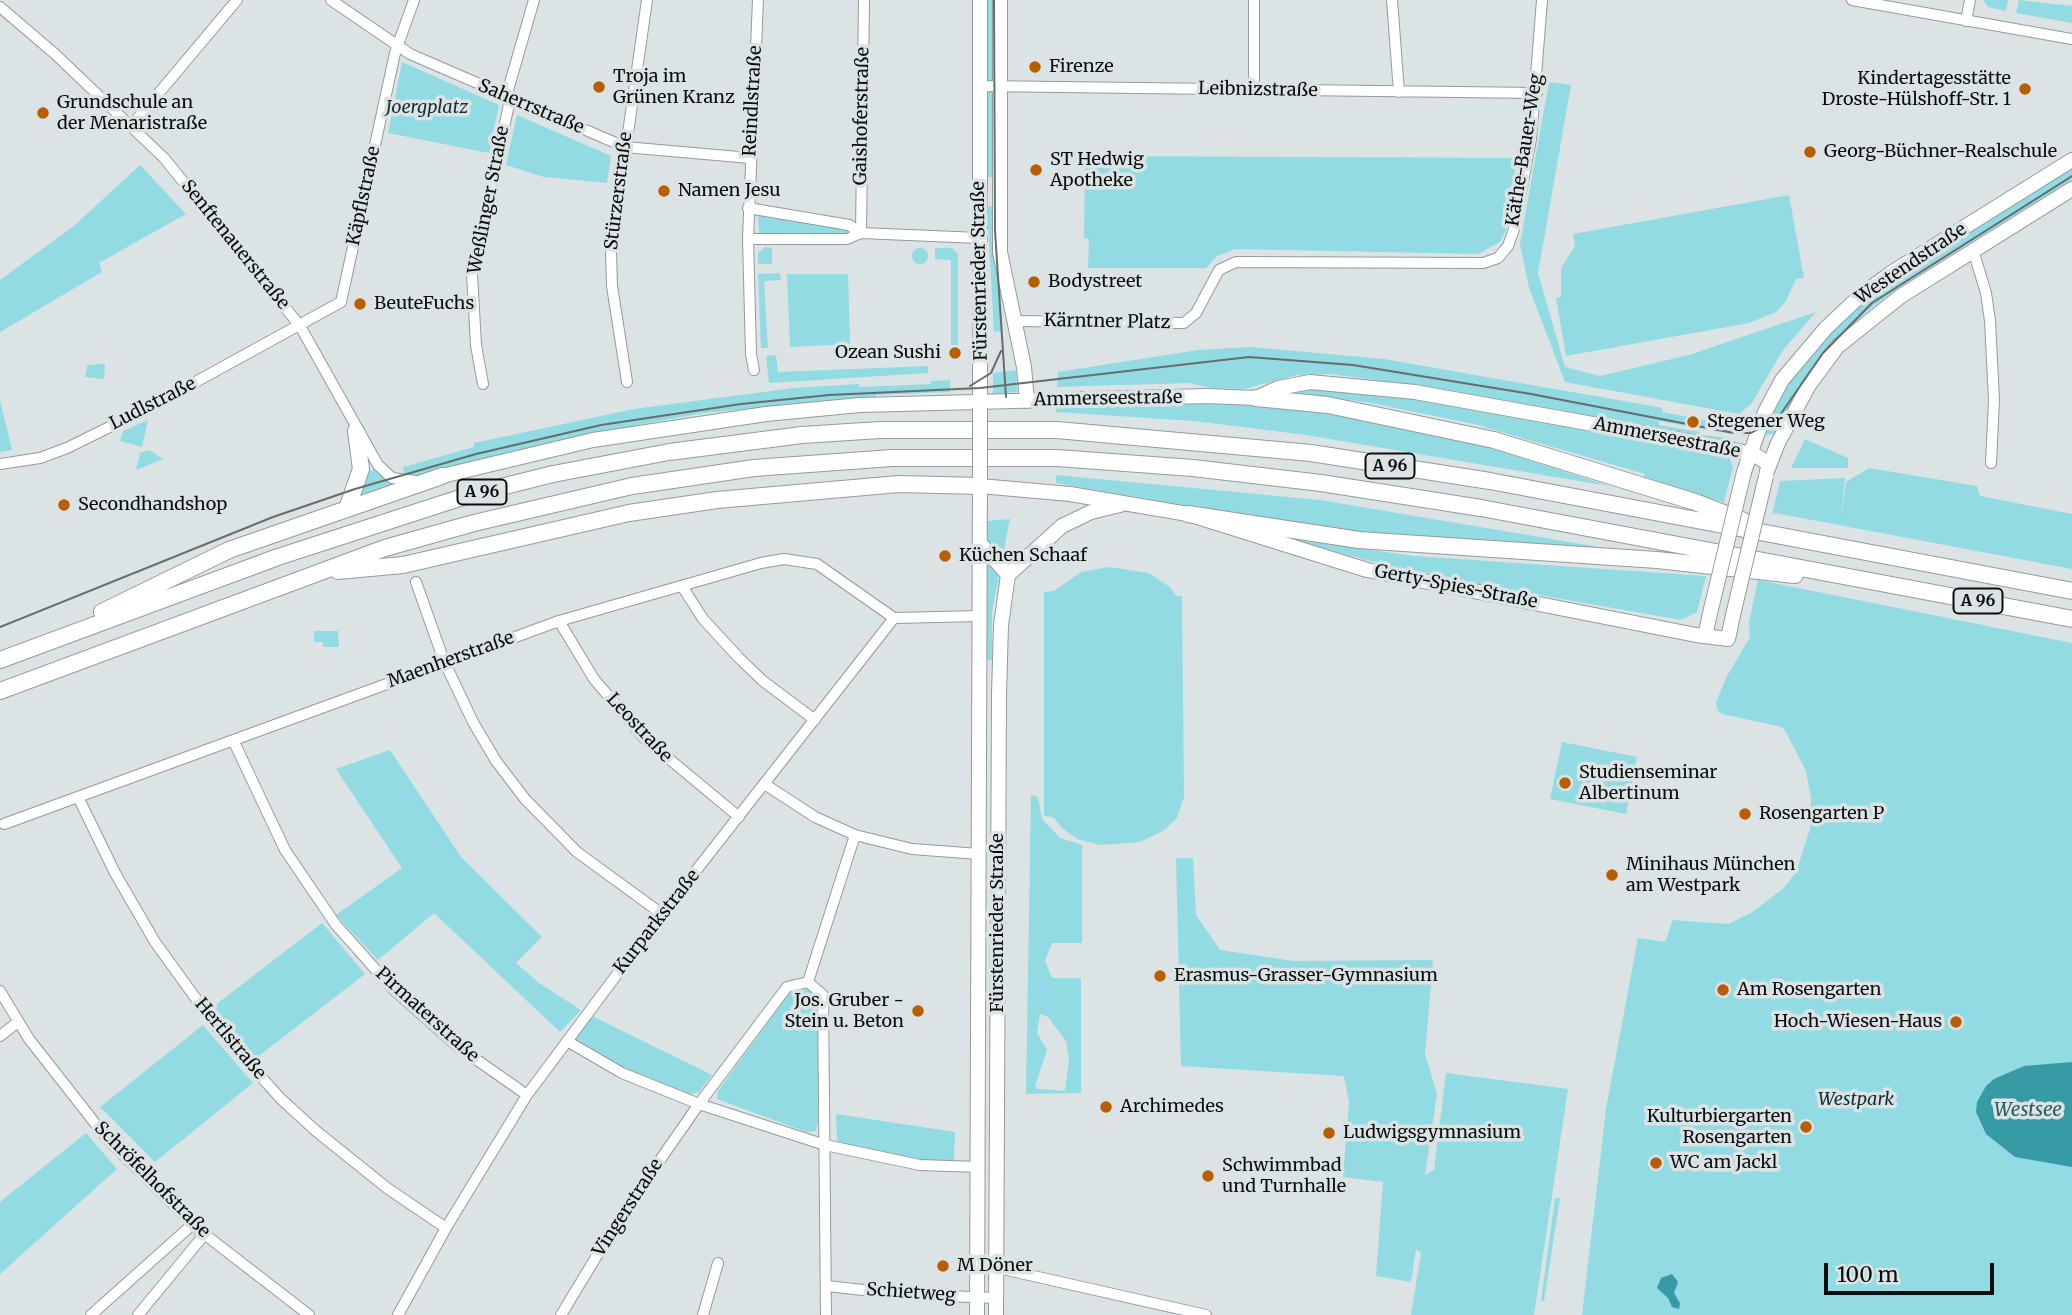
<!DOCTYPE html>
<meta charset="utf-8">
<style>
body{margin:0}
#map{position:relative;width:2072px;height:1315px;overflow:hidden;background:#dbe3e4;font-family:Merriweather,serif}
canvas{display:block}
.scale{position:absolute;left:1824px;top:1263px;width:170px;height:32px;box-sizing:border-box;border:4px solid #0a0d0d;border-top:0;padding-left:9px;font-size:21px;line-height:24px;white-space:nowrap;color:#0a0d0d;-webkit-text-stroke:5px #dbe3e4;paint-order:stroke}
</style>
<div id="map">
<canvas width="2072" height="1315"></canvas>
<div class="scale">100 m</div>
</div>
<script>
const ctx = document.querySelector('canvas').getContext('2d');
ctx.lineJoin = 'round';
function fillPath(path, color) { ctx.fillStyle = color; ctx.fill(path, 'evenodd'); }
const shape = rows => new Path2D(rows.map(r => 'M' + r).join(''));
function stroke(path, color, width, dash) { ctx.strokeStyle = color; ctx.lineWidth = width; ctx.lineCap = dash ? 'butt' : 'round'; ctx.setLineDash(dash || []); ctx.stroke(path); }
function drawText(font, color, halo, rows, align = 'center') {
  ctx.font = font + ' Merriweather,serif'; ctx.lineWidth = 7; ctx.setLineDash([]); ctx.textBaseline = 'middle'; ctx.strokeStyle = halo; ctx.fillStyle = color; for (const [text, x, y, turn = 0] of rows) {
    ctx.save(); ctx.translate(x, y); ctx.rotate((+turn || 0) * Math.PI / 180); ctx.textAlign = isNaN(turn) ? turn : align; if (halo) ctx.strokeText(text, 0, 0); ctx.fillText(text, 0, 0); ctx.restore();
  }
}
const green = shape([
 [984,0,997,0,997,85,985,85],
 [1983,0,2008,0,2006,11,1988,7],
 [2019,0,2072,6,2072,23,2016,13],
 [402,62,499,105,489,153,388,133],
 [1549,82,1571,85,1538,273,1565,367,1600,376,1689,355,1816,312,1783,350,1751,404,1739,414,1565,382,1529,288,1520,244],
 [985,88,997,88,998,177,986,177],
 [517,115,611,156,607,183,544,177,506,165],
 [1085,156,1517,158,1506,230,1500,242,1478,254,1235,249,1217,256,1206,268,1088,268,1089,239,1084,238],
 [140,165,186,214,99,263,102,272,0,332,0,280,75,225],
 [2072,165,2072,180,1905,283,1867,311,1841,336,1777,434,1764,435,1781,397,1796,372,1831,329,1876,289],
 [1789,195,1804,278,1796,279,1786,301,1776,312,1749,323,1566,356,1556,298,1561,297,1561,268,1575,246,1573,234],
 [987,206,997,207,1002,331,994,332],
 [765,215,850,230,848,233,759,233,758,216],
 [765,247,772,248,772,264,758,264,758,253],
 '912 256a8 8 0 1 1 16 0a8 8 0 1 1-16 0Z',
 [935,248,952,248,958,254,958,345,951,345,951,260,935,259],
 [780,273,781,280,764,281,768,348,761,348,758,274],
 [787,274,848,274,850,344,790,347],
 [1251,347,1384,359,1663,408,1662,412,1733,425,1731,434,1659,421,1659,425,1700,432,1700,435,1731,438,1730,442,1436,388,1330,374,1297,375,1244,389,1212,388,1189,383,1057,387,1058,372,1198,350],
 [776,355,778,372,928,366,928,373,769,383,766,356],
 [105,364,104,379,85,377,87,365],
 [1016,370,1017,392,993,394,993,373],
 [950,380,950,392,876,395,876,397,704,413,576,436,415,477,405,477,403,467,474,447,474,443,634,409,793,388,859,384,859,387,931,384,931,381],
 [1307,388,1412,397,1665,444,1667,442,1728,454,1733,467,1724,502,1643,478,1645,474,1474,424,1371,403,1290,392],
 [0,400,12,450,0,452],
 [1190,402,1322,410,1467,440,1609,486,1306,435,1194,421,1056,412,1056,406],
 [148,420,142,447,120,441,123,431],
 [1805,439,1848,458,1848,468,1791,468],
 [149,450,163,459,136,470,140,453],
 [1869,468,1977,486,1980,496,2072,514,2072,569,1775,513,1772,515,1780,481,1845,478,1841,520,1846,482],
 [377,469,392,486,359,496,363,473],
 [1056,475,1320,500,1617,550,1379,535,1285,523,1056,483],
 [1010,519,992,611,992,660,987,660,987,521],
 [1290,539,1415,556,1706,576,1697,612,1681,620,1414,573],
 [1109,567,1149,573,1170,587,1176,596,1182,596,1184,797,1177,818,1163,831,1140,842,1100,845,1077,839,1062,828,1053,817,1044,816,1044,592,1054,591,1081,572],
 [1758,580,2072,643,2072,1315,1582,1315,1606,1109,1638,938,1665,942,1673,920,1728,924,1751,913,1784,888,1796,872,1810,829,1811,798,1806,771,1786,732,1782,727,1722,714,1717,710,1716,702,1727,676,1750,637,1749,622],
 [314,631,338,631,339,647,323,647,323,642,314,642],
 [1562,742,1637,757,1626,814,1550,799],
 [390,750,461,857,542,937,516,963,539,983,581,1010,560,1032,434,913,378,960,336,915,402,868,336,769],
 [1031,795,1038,797,1042,819,1060,838,1082,845,1082,943,1052,943,1045,961,1052,978,1081,978,1081,1093,1026,1094],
 [1040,1014,1048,1017,1066,1041,1069,1060,1065,1091,1038,1089,1035,1086,1047,1050,1037,1033],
 [1176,858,1193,858,1196,915,1220,950,1294,961,1433,960,1425,1054,1437,1094,1425,1175,1434,1170,1446,1073,1568,1089,1534,1315,1411,1315,1421,1253,1416,1249,1411,1282,1376,1276,1383,1182,1343,1177,1349,1102,1344,1076,1181,1066],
 [322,923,365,974,256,1058,214,1006],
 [808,989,818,998,818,1123,816,1131,806,1132,717,1099,718,1091,791,991],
 [590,1015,712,1075,699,1092,687,1095,625,1070,577,1042,575,1038],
 [203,1025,253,1083,155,1162,100,1107],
 [836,1114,955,1132,954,1160,951,1163,921,1161,843,1144,837,1140],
 [86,1133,117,1169,0,1274,0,1202],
 [1555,1198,1560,1198,1544,1301,1541,1301]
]);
const water = shape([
 [2072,1062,2072,1167,2015,1157,1986,1134,1976,1112,1977,1102,1986,1086,1994,1079,2024,1066],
 [1672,1274,1678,1282,1674,1293,1680,1303,1679,1309,1672,1307,1668,1298,1657,1288,1661,1278]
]);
const minor = shape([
 [331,0,410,54,625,147,750,158],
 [1392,0,1399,92],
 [1852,0,2072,39],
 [0,7,55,54,164,158,300,326,378,465,392,478,416,481],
 [1966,21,1970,0],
 [979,86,1537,93],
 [1254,89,1254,0],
 [506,97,534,0],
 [132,125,237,0],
 [748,208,849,225,861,233],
 [861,233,864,0],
 [748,239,847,239,861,233,979,238],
 [1973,250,1986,293,1990,321,1994,400,1991,463],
 [1015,321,1184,323,1196,313,1219,270,1236,262,1483,263,1498,258,1508,246,1514,229,1531,139,1542,0],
 [754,370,751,354,748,239,758,0],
 [627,382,612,286,611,252,647,0],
 [483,384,476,345,472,274,510,100],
 [0,464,40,458,67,448,150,407,341,302,395,53,414,0],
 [416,582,444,661,473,722,496,761,525,799,577,852,662,914],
 [682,586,703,619,739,658,763,681,815,720],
 [894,618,980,616],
 [559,621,594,679,644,738,739,817],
 [234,742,285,850,336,925,394,990,457,1046,527,1095],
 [766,785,815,817,855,835,912,849,979,854],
 [78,797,115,873,155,942,218,1029,281,1099,316,1131,387,1188,446,1228],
 [4,824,559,621,761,563,784,559,817,564,894,618],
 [808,982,823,995,826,1315],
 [808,982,855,835],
 [0,991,29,1039,109,1141,199,1230,309,1315],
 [0,1036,18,1022],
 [567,1041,622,1073,699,1104,825,1145,920,1165,978,1167],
 [977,1267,1007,1270,1206,1315],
 [827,1286,899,1294,996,1298],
 [91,1315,193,1224],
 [138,1315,204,1235],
 [398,1315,446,1228,527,1095,662,914,894,618],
 [561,1315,619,1219,699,1104,787,987,808,982],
 [703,1315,718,1263]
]);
const major = shape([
 [980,0,980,408],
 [1000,0,1000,252,1024,367,1027,401],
 [1767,471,1778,443,1809,385,1837,347,1901,296,2072,189],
 [1744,472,1765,412,1782,380,1826,328,1860,296,1891,273,2072,160],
 [442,476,593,440,766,414,860,405,1207,396,1256,398,1278,388,1310,382,1415,392,1726,448,1755,455,1769,464],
 [980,486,1070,494,1188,514,1367,570,1696,635,1728,639,1733,615],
 [980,543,1008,575,1001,625,999,695,996,1315],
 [1008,575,1062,526,1091,512,1120,505],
 [1705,636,1711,609],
 [977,1315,980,478]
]);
const highway = shape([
 [1256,398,1328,405,1494,440,1695,502,1744,521],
 [348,506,361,469,356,431],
 [1188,514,1359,540,1657,560,1795,575],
 [338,571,403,565,629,513,717,500,899,484,980,486],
 [102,612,229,550,442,476],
 [0,660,278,557,469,495,553,474,669,452,802,435,880,430,1057,430,1311,453,1490,481,2072,591],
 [0,691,385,548,474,523,632,486,754,468,892,458,1057,458,1193,468,1321,483,1481,508,2072,619]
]);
const tram = shape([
 [994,0,995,231,1006,397],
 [970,386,991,373,1001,351],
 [0,627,273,517,355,489,476,454,601,425,741,404,829,395,980,388,1249,357,1353,365,1531,394,1734,433,1751,433,1778,418,1823,353,1872,303,2072,176]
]);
const majorBridge = shape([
 [980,408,980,478],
 [1711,609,1744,472],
 [1733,615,1766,476]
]);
const markers = [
 [1035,67,7,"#b85e00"],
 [599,87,7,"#b85e00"],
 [2025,89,7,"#b85e00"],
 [43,113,7,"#b85e00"],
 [1810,152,7,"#b85e00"],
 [1036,170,7,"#b85e00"],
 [664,191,7,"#b85e00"],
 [1034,282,7,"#b85e00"],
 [360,304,7,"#b85e00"],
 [955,353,7,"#b85e00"],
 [1693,422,7,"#b85e00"],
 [64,505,7,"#b85e00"],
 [945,556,7,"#b85e00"],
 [1565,783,7,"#b85e00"],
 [1745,814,7,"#b85e00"],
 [1612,875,7,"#b85e00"],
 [1160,976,7,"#b85e00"],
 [1723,990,7,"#b85e00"],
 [918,1011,7,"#b85e00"],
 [1956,1022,7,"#b85e00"],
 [1106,1107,7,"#b85e00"],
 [1806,1127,7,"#b85e00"],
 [1329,1133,7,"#b85e00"],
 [1656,1163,7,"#b85e00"],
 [1208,1176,7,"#b85e00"],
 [943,1266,7,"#b85e00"]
];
const shields = [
 [1390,466,49],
 [482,492,49],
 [1978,601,49]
];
const shieldNames = [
 ["A 96",1390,466],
 ["A 96",482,492],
 ["A 96",1978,601]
];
const poiNames = [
 ["Firenze",1049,67],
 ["Troja im",613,77],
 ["Grünen Kranz",613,98],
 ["Kindertagesstätte",2011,79,"right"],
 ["Droste-Hülshoff-Str. 1",2011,100,"right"],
 ["Grundschule an",57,103],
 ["der Menaristraße",57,124],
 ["Georg-Büchner-Realschule",1824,152],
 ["ST Hedwig",1050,160],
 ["Apotheke",1050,181],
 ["Namen Jesu",678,191],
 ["Bodystreet",1048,282],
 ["BeuteFuchs",374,304],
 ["Ozean Sushi",941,353,"right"],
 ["Stegener Weg",1707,422],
 ["Secondhandshop",78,505],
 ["Küchen Schaaf",959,556],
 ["Studienseminar",1579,773],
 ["Albertinum",1579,794],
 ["Rosengarten P",1759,814],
 ["Minihaus München",1626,865],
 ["am Westpark",1626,886],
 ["Erasmus-Grasser-Gymnasium",1174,976],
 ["Am Rosengarten",1737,990],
 ["Jos. Gruber -",904,1001,"right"],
 ["Stein u. Beton",904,1022,"right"],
 ["Hoch-Wiesen-Haus",1942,1022,"right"],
 ["Archimedes",1120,1107],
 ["Kulturbiergarten",1792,1117,"right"],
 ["Rosengarten",1792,1138,"right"],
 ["Ludwigsgymnasium",1343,1133],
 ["WC am Jackl",1670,1163],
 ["Schwimmbad",1222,1166],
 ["und Turnhalle",1222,1187],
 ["M Döner",957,1266]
];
const streetNames = [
 ["Leibnizstraße",1258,90,1],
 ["Reindlstraße",753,101,-87],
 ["Saherrstraße",531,107,23],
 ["Gaishoferstraße",862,116,-89],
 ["Käthe-Bauer-Weg",1525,150,-81],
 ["Stürzerstraße",619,191,-83],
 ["Käpflstraße",364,196,-78],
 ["Weßlinger Straße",489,200,-79],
 ["Senftenauerstraße",235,245,51],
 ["Westendstraße",1911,264,-34],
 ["Fürstenrieder Straße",980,271,-91],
 ["Kärntner Platz",1107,322,1],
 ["Ammerseestraße",1108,399,-1],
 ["Ludlstraße",153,404,-27],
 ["Ammerseestraße",1667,438,11],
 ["Gerty-Spies-Straße",1456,587,11],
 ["Maenherstraße",451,660,-20],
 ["Leostraße",639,728,47],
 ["Kurparkstraße",657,922,-52],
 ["Fürstenrieder Straße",998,923,-90],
 ["Pirmaterstraße",427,1015,42],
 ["Hertlstraße",230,1039,50],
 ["Schröfelhofstraße",152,1180,45],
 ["Vingerstraße",628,1208,-57],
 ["Schietweg",911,1293,4]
];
const parkNames = [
 ["Joergplatz",427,108],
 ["Westpark",1856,1100]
];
const waterNames = [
 ["Westsee",2028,1111]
];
fillPath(green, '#92dbe3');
fillPath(water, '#369ba5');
stroke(minor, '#939b9c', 12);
stroke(major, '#939b9c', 16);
stroke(highway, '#939b9c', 18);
stroke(minor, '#fff', 10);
stroke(major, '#fff', 14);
stroke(highway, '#fff', 16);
stroke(tram, '#676c6d', 2);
stroke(majorBridge, '#939b9c', 16, []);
stroke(majorBridge, '#fff', 14);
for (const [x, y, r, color] of markers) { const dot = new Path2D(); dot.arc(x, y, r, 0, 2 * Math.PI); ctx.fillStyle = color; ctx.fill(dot); stroke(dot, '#dbe3e4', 2.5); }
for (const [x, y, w] of shields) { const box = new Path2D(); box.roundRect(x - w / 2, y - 12.5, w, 25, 5); ctx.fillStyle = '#dbe3e4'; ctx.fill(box); stroke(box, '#0a0d0d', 2); }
drawText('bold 16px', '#0a0d0d', null, shieldNames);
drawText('18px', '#0a0d0d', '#dbe3e4', poiNames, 'left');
drawText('18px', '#0a0d0d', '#dbe3e4', streetNames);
drawText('italic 18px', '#172e30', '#dbe3e4', parkNames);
drawText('italic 19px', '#265d63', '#dbe3e4', waterNames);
</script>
